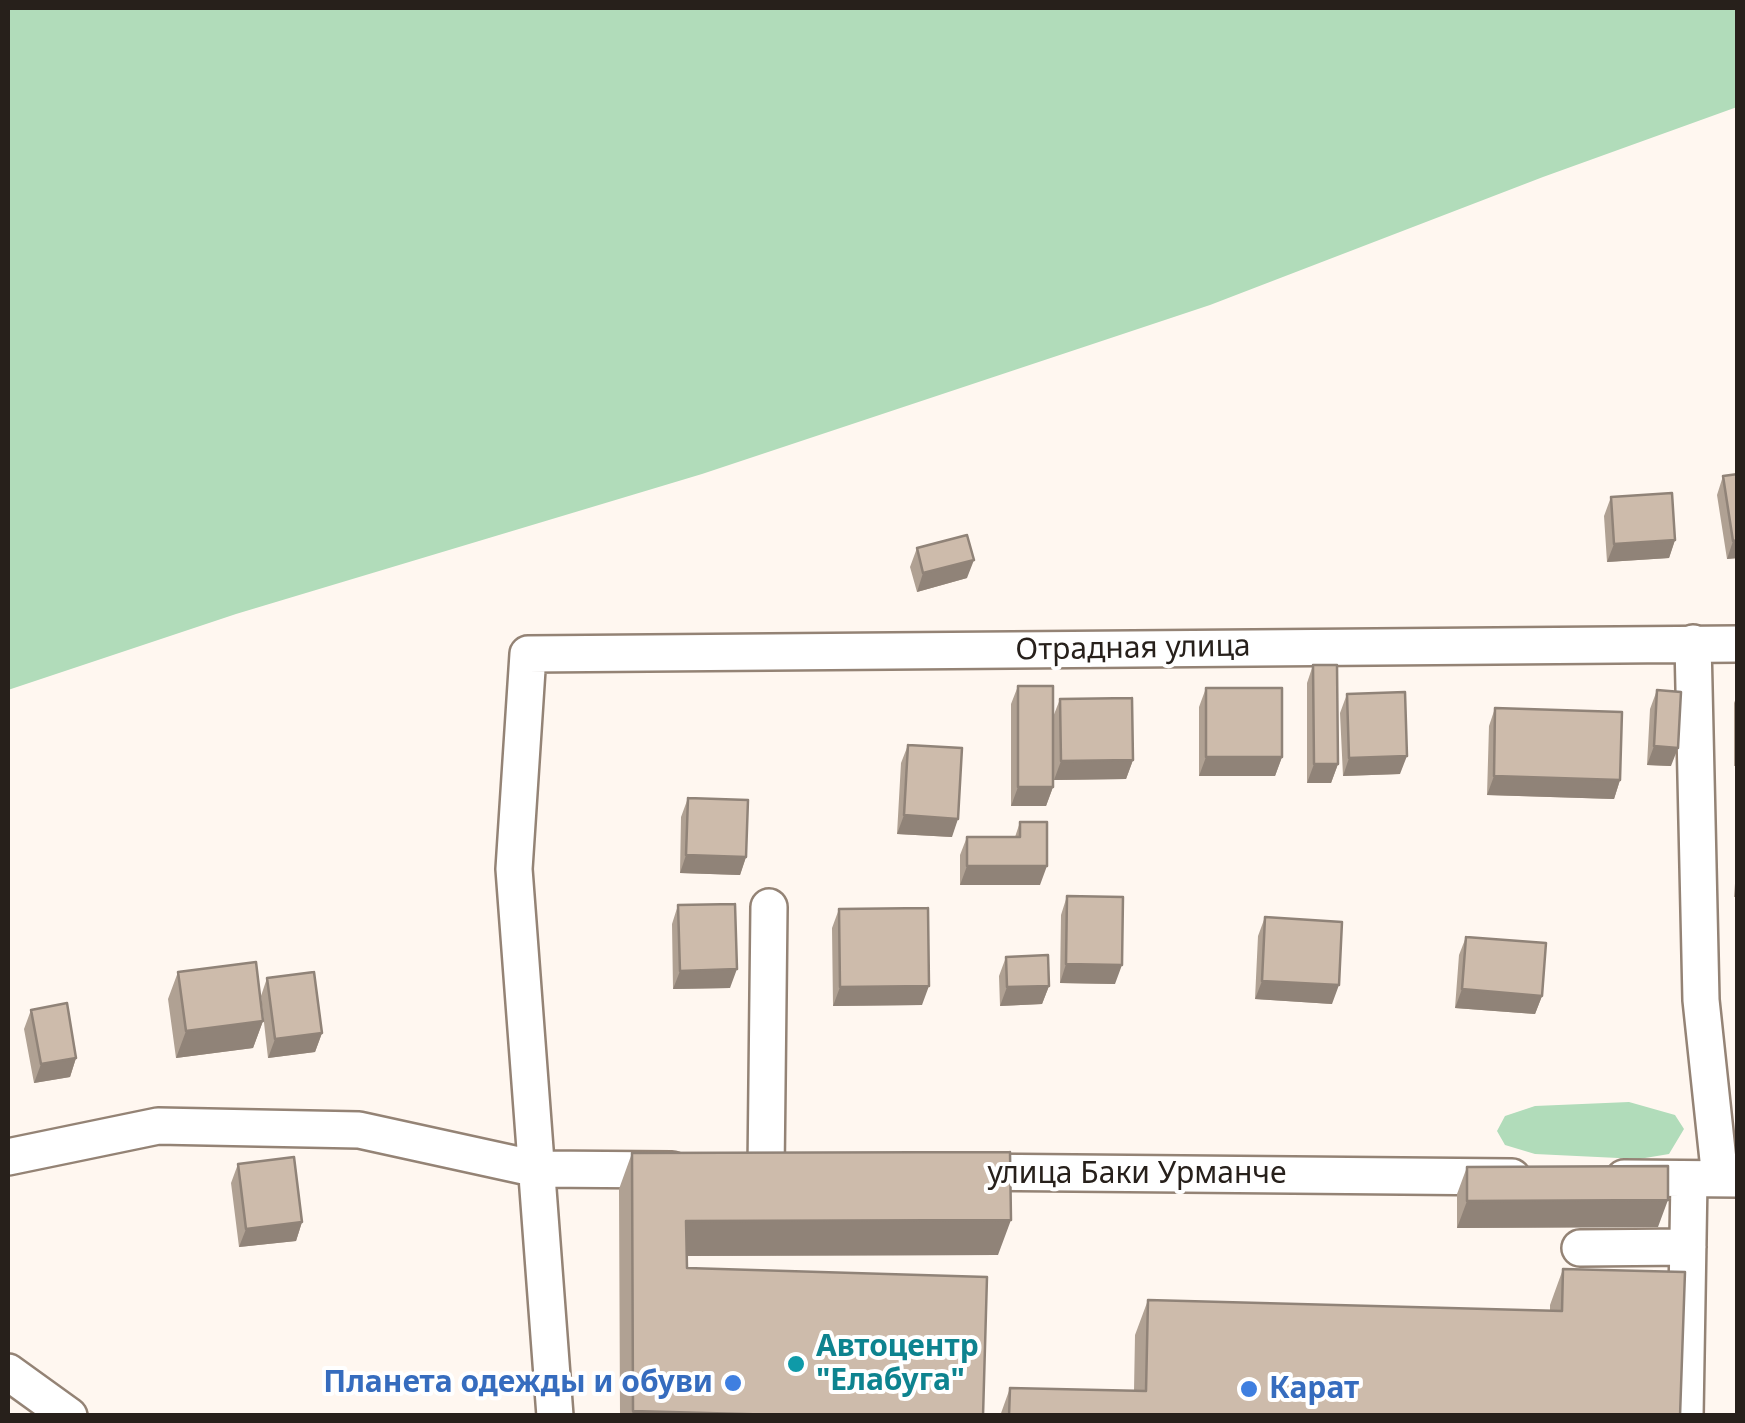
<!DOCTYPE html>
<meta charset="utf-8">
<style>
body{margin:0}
#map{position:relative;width:1745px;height:1423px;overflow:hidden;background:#fff7f0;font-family:"Noto Sans",sans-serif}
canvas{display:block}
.frame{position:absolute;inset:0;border:10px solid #27201b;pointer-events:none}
</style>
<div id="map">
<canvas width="1745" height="1423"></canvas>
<div class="frame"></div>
</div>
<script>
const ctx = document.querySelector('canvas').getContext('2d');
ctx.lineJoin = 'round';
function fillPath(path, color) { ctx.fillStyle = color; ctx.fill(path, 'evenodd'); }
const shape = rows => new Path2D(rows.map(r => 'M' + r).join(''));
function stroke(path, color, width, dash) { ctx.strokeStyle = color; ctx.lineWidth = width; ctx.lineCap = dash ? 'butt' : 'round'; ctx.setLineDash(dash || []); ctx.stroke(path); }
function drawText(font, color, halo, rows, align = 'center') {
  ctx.font = font + ' "Noto Sans",sans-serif'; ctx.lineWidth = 8; ctx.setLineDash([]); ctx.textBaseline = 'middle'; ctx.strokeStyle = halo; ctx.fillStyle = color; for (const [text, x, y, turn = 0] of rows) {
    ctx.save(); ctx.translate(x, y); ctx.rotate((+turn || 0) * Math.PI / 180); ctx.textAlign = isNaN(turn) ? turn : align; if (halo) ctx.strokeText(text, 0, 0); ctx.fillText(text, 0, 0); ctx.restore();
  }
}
const green = shape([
 [8,8,1737,8,1737,107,1543,177,1210,305,702,474,236,614,8,690],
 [1629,1102,1675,1115,1684,1129,1669,1154,1639,1159,1535,1154,1505,1145,1497,1131,1505,1116,1535,1106]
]);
const minor = shape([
 [1693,643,1701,1000,1720,1179],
 [8,1157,158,1126,359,1130,537,1169,672,1170],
 [766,1171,769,907],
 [964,1172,1512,1177],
 [1624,1178,1738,1179],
 [1580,1248,1688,1247],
 [8,1372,69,1416],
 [555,1416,514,869,528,654,1738,644],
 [1685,1416,1689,1179]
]);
const wall = shape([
 [1723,476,1738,558,1727,559,1717,495],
 [1611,497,1675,540,1669,558,1607,562,1604,516],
 [917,548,967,578,917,592,910,567],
 [1313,665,1338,764,1331,783,1307,783,1307,683],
 [1018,686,1053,717,1060,699,1133,760,1126,779,1054,780,1053,725,1053,787,1046,806,1011,806,1011,704],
 [1206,688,1282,757,1275,776,1199,776,1199,707],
 [1657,690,1671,766,1647,765,1650,709],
 [1738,693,1738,766,1734,766,1734,703],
 [1347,694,1400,774,1343,776,1340,713],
 [1495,708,1620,780,1614,799,1487,795,1489,726],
 [908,745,952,837,897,834,901,763],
 [688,798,746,857,740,875,680,873,681,817],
 [1020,822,1040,885,960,885,960,855,967,837,1015,837],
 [1738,843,1738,897,1734,897],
 [1067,896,1115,984,1060,983,1061,915],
 [678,905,730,988,673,989,672,924],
 [839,909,922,1005,833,1006,832,928],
 [1265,917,1332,1004,1255,999,1258,936],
 [1466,937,1542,996,1535,1014,1455,1008,1459,955],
 [1006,957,1049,986,1042,1004,1000,1006,999,976],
 [178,972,263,1021,253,1048,176,1058,168,999],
 [267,978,322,1033,315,1052,268,1058,261,996],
 [31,1010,76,1058,70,1077,34,1083,24,1029],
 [632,1153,998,1255,687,1256,687,1268,983,1416,620,1416,619,1189],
 [238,1164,302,1222,296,1241,239,1247,231,1183],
 [1467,1167,1658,1227,1457,1228,1457,1194],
 [1563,1269,1680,1416,1000,1416,1010,1388,1134,1391,1135,1335,1148,1300,1550,1311,1550,1305]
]);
const shadedWall = shape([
 [1675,540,1669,558,1607,562,1614,544],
 [1738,540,1738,558,1727,559,1733,541],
 [974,560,967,578,917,592,923,573],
 [1654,746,1678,748,1671,766,1647,765],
 [1407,756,1400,774,1343,776,1349,758],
 [1206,757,1282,757,1275,776,1199,776],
 [1133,760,1126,779,1054,780,1061,761],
 [1314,764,1338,764,1331,783,1307,783],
 [1494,776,1620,780,1614,799,1487,795],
 [1018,787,1053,787,1046,806,1011,806],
 [904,815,958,819,952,837,897,834],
 [686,855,746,857,740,875,680,873],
 [967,866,1047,866,1040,885,960,885],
 [1066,964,1122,965,1115,984,1060,983],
 [737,969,730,988,673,989,680,971],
 [1262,981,1339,985,1332,1004,1255,999],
 [929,986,922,1005,833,1006,840,987],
 [1049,986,1042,1004,1000,1006,1007,987],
 [1462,989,1542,996,1535,1014,1455,1008],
 [263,1021,253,1048,176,1058,186,1031],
 [322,1033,315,1052,268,1058,275,1039],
 [76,1058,70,1077,34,1083,41,1064],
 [1668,1200,1658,1227,1457,1228,1467,1201],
 [1011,1220,998,1255,673,1256,686,1221],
 [302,1222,296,1241,239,1247,246,1229],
 [633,1411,818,1416,631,1416]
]);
const building = shape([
 [1738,474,1738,540,1733,541,1723,476,1738,474],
 [1672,493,1675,540,1614,544,1611,497,1672,493],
 [967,535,974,560,923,573,917,548,967,535],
 [1313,665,1337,665,1338,764,1314,764,1313,665],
 [1018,686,1053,686,1053,787,1018,787,1018,686],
 [1206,688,1282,688,1282,757,1206,757,1206,688],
 [1657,690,1681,692,1678,748,1654,746,1657,690],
 [1405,692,1407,756,1349,758,1347,694,1405,692],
 [1132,698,1133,760,1061,761,1060,699,1132,698],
 [1495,708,1622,712,1620,780,1494,776,1495,708],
 [908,745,962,748,958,819,904,815,908,745],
 [688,798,748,800,746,857,686,855,688,798],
 [1020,822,1047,822,1047,866,967,866,967,837,1020,837,1020,822],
 [1067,896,1123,897,1122,965,1066,964,1067,896],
 [735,904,737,969,680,971,678,905,735,904],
 [928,908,929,986,840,987,839,909,928,908],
 [1265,917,1342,922,1339,985,1262,981,1265,917],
 [1466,937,1546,943,1542,996,1462,989,1466,937],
 [1048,955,1049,986,1007,987,1006,957,1048,955],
 [256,962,263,1021,186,1031,178,972,256,962],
 [314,972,322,1033,275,1039,267,978,314,972],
 [67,1003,76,1058,41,1064,31,1010,67,1003],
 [1010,1152,1011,1220,686,1221,687,1268,987,1277,983,1416,818,1416,633,1411,632,1153,1010,1152],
 [294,1157,302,1222,246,1229,238,1164,294,1157],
 [1668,1166,1668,1200,1467,1201,1467,1167,1668,1166],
 [1563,1269,1685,1272,1680,1416,1009,1416,1010,1388,1146,1391,1148,1300,1562,1311,1563,1269]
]);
const markers = [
 [796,1364,10,"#0f9aa8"],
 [733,1383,10,"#3f7fe0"],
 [1249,1389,10,"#3f7fe0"]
];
const streetNames = [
 ["Отрадная улица",1133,649,-1],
 ["улица Баки Урманче",1137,1174]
];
const cultureNames = [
 ["Автоцентр",816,1347],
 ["\"Елабуга\"",816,1381]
];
const shopNames = [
 ["Планета одежды и обуви",713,1383],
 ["Карат",1269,1389,"left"]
];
fillPath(green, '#b1dcba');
stroke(minor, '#948375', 40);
stroke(minor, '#fff', 35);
fillPath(wall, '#b0a193');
fillPath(shadedWall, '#908378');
fillPath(building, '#cdbbab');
stroke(building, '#908378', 2.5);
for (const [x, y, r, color] of markers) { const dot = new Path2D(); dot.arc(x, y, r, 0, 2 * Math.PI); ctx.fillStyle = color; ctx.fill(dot); stroke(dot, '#fff', 4); }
drawText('30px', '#27201b', '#fff', streetNames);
drawText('bold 30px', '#0d838f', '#fff', cultureNames, 'left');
drawText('bold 30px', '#366cbe', '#fff', shopNames, 'right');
</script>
